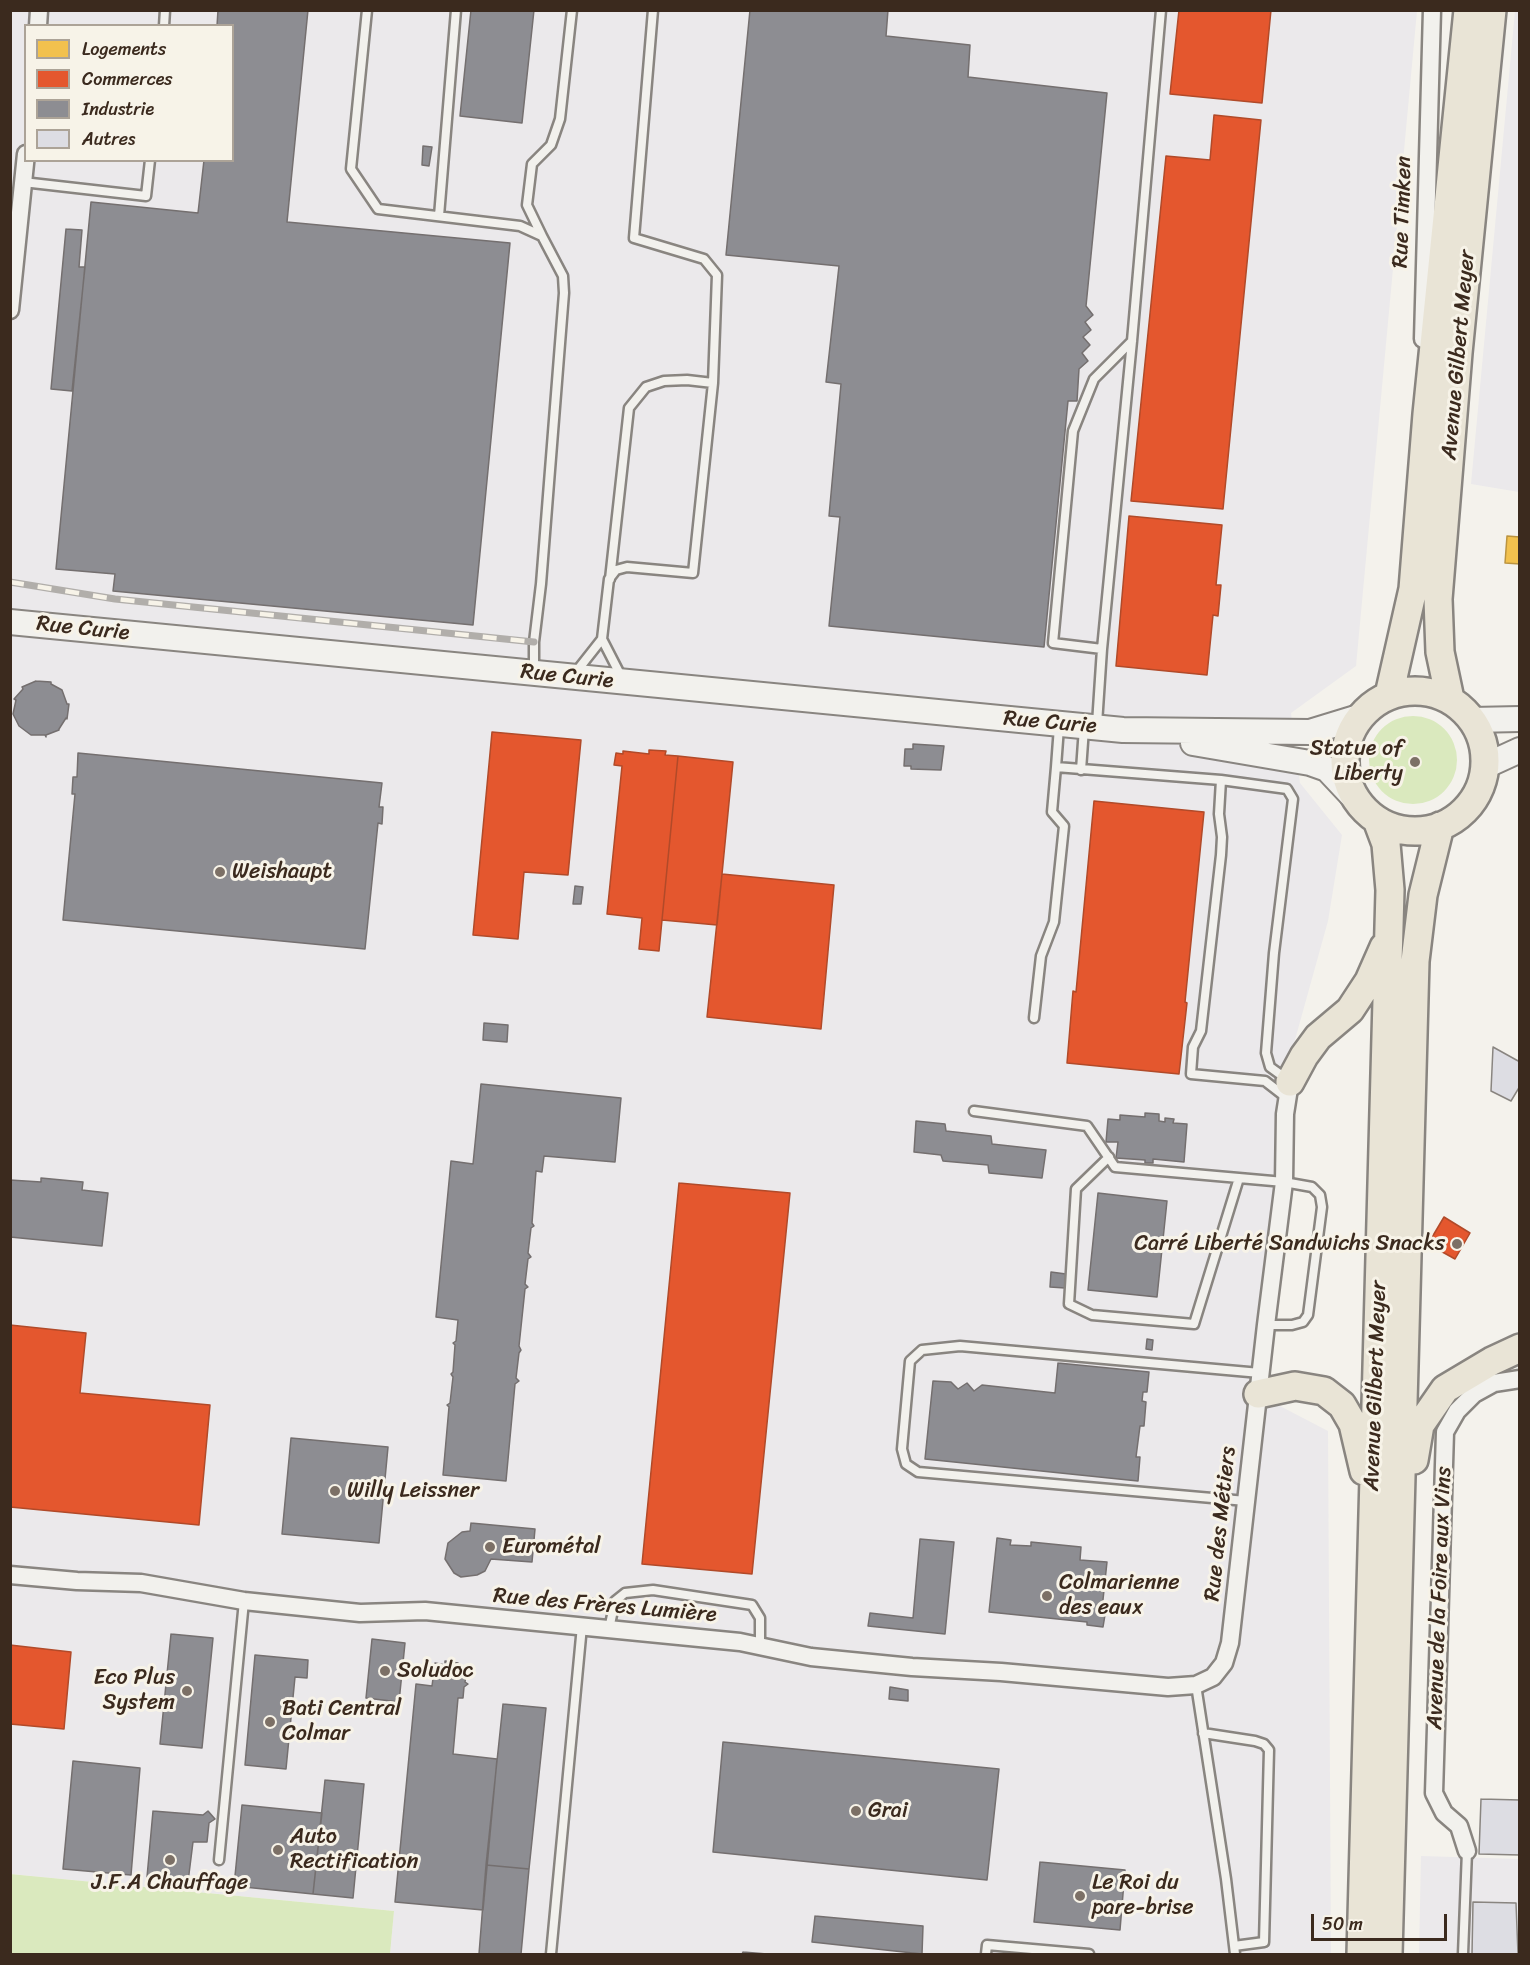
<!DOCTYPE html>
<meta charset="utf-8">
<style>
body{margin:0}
#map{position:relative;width:1530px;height:1965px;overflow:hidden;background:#f4f2ec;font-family:Sriracha,sans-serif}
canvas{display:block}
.frame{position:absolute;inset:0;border:12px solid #3b2a1e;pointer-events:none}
.legend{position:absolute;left:24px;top:24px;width:210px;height:138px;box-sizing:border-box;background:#f7f3e8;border:2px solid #aca397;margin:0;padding:8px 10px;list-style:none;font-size:18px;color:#3b2a1e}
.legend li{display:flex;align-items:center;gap:12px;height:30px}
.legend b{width:30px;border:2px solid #aca397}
.scale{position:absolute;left:1311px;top:1914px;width:136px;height:27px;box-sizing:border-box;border:3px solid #3b2a1e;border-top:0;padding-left:8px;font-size:18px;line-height:21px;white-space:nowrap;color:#3b2a1e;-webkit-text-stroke:4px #f7f3e8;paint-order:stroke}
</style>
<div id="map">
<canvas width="1530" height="1965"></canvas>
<div class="frame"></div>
<ul class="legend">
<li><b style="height:16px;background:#f2c14e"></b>Logements</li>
<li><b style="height:16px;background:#e4572e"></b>Commerces</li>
<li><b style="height:16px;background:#8d8d92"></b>Industrie</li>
<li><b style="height:16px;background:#dddde3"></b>Autres</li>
</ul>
<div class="scale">50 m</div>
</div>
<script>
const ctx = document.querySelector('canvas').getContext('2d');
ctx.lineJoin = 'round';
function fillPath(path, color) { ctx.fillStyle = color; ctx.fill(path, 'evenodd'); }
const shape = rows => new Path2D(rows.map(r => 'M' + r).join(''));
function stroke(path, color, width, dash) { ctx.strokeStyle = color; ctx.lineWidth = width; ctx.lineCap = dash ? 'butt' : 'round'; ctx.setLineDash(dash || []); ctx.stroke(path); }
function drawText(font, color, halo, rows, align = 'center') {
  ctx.font = font + ' Sriracha,sans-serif'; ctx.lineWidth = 6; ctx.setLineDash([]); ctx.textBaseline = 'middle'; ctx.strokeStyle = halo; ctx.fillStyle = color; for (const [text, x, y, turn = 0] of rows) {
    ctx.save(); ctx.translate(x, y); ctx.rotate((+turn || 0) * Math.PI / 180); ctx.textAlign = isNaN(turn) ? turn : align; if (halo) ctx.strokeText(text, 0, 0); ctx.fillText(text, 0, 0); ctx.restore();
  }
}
const built = shape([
 [10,11,1417,11,1356,666,1291,713,1300,783,1342,835,1328,921,1288,1065,1253,1392,1328,1431,1331,1954,390,1954,394,1911,11,1874],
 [26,26,232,26,232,160,26,160],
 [1515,11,1520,11,1519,492,1471,484],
 [1421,1856,1519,1859,1519,1954,1419,1954]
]);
const green = shape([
 '1369 760a44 44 0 1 1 88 0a44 44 0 1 1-88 0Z',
 [10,1874,394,1911,390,1954,11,1954]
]);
const homes = shape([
 [1507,536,1520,537,1520,564,1505,563,1507,536]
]);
const shops = shape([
 [1179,10,1271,10,1262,103,1170,94,1179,10],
 [1214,115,1261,120,1223,509,1131,501,1166,156,1210,160,1214,115],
 [1129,516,1222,525,1216,585,1221,585,1218,616,1213,615,1207,675,1116,666,1129,516],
 [492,732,581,740,568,875,524,872,518,939,473,935,492,732],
 [649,750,666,751,665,755,678,756,659,951,639,949,642,918,607,914,622,766,614,765,616,753,623,754,623,751,649,754,649,750],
 [678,756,733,762,717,925,662,920,678,756],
 [1094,801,1204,812,1185,1002,1187,1003,1179,1074,1067,1063,1073,991,1076,992,1094,801],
 [722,874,834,885,821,1029,707,1017,722,874],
 [679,1183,790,1193,752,1574,642,1564,679,1183],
 [1444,1217,1470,1233,1455,1259,1428,1244,1444,1217],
 [10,1325,86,1333,80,1393,210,1405,199,1525,10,1507,10,1325],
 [10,1645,71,1652,64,1729,10,1724,10,1645]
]);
const industry = shape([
 [218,10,308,10,287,222,510,243,473,625,113,591,115,574,56,569,91,202,198,213,204,160,232,160,232,26,217,26,218,10],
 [471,10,534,10,522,123,460,116,471,10],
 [750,10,888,10,886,36,970,45,968,77,1107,93,1086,306,1093,315,1085,322,1091,330,1083,337,1090,345,1082,353,1088,361,1079,369,1077,401,1068,401,1044,647,829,626,840,517,829,516,841,384,826,382,839,266,726,255,750,10],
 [423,146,432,147,429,166,422,165,423,146],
 [66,229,82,230,79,267,85,267,72,391,51,389,66,229],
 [36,681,51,682,51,684,62,690,67,704,69,704,67,719,66,718,59,729,59,730,46,735,46,737,45,735,31,735,19,726,13,714,16,700,14,699,23,689,22,687,36,681],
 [913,744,944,746,941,770,911,769,911,766,904,766,905,749,913,749,913,744],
 [78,753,382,783,379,807,383,807,382,824,378,823,365,949,63,920,75,794,72,794,73,777,77,777,78,753],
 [575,886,583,887,581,904,573,904,575,886],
 [484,1023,508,1025,507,1042,483,1040,484,1023],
 [481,1084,621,1098,615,1162,544,1156,542,1172,536,1171,532,1223,534,1226,531,1228,528,1253,531,1257,528,1259,525,1284,528,1287,525,1289,519,1346,521,1350,519,1353,516,1378,519,1381,515,1384,506,1481,443,1475,449,1407,447,1405,450,1403,453,1377,451,1374,453,1372,455,1345,453,1343,456,1341,458,1320,436,1317,451,1161,473,1164,481,1084],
 [1145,1113,1159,1114,1159,1121,1165,1122,1165,1118,1174,1119,1173,1123,1187,1124,1184,1162,1153,1159,1153,1163,1145,1163,1145,1160,1116,1158,1118,1142,1106,1142,1108,1119,1120,1120,1120,1115,1145,1117,1145,1113],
 [916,1121,945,1124,946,1131,991,1136,992,1144,1046,1150,1042,1178,989,1173,988,1165,943,1161,941,1155,914,1152,916,1121],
 [41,1178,83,1182,82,1190,108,1193,102,1246,10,1237,10,1180,41,1182,41,1178],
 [1098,1193,1167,1201,1157,1297,1088,1290,1098,1193],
 [1051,1272,1066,1274,1065,1288,1050,1287,1051,1272],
 [1147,1339,1153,1340,1152,1350,1146,1349,1147,1339],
 [1058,1363,1149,1372,1147,1392,1143,1392,1142,1401,1146,1402,1144,1426,1140,1426,1136,1457,1140,1457,1138,1481,925,1459,933,1381,951,1382,958,1389,967,1383,974,1391,982,1385,1055,1393,1058,1363],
 [291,1438,388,1447,379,1543,282,1534,291,1438],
 [471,1523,535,1529,532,1562,491,1559,485,1571,477,1575,461,1577,454,1573,445,1559,448,1543,462,1532,470,1531,471,1523],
 [997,1538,1011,1540,1010,1545,1031,1546,1031,1542,1081,1547,1080,1560,1107,1562,1102,1609,1106,1609,1103,1627,1087,1625,1087,1622,989,1612,997,1538],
 [920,1539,954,1542,945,1634,868,1626,870,1613,913,1618,920,1539],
 [585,1598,597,1598,596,1604,585,1603,585,1598],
 [171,1634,213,1638,202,1748,160,1744,171,1634],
 [372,1639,405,1643,399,1702,366,1698,372,1639],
 [255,1655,308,1660,307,1678,295,1677,286,1769,245,1765,255,1655],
 [445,1661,458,1663,458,1666,467,1667,465,1682,468,1684,464,1687,463,1698,458,1698,453,1754,497,1759,483,1910,395,1902,416,1684,432,1686,435,1663,445,1665,445,1661],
 [890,1687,908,1690,908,1701,889,1699,890,1687],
 [503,1704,546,1708,529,1869,486,1865,503,1704],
 [723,1742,999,1769,987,1880,713,1852,723,1742],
 [73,1761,140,1768,131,1875,63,1869,73,1761],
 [325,1780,364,1784,353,1898,313,1894,325,1780],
 [242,1805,322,1813,313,1894,234,1886,242,1805],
 [153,1811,203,1815,208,1811,215,1819,209,1823,207,1842,193,1842,188,1882,147,1877,153,1811],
 [1040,1862,1125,1870,1120,1930,1034,1922,1040,1862],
 [486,1865,529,1869,521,1954,479,1954,486,1865],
 [815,1916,923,1926,922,1954,812,1942,815,1916],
 [743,1952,767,1954,742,1954,743,1952]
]);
const building = shape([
 [1493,1047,1520,1062,1520,1086,1511,1101,1491,1091,1493,1047],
 [1481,1799,1520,1800,1520,1855,1479,1854,1481,1799],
 [1473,1902,1516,1903,1518,1954,1472,1954,1473,1902]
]);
const lane = shape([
 [367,10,351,169,378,209,520,226,542,236,563,276,564,293,541,584,534,642,534,670],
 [164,26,165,10],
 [23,182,146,196,150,160],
 [439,216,456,10],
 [542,236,527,205,532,164,551,145,560,119,572,10],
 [610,579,629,408,646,387,664,381,687,380,713,383],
 [602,639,622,678],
 [1102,649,1053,643,1073,431,1094,379,1132,341],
 [576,672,602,639,609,579,616,570,627,567,693,573,713,383,717,275,704,259,634,238,653,10],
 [1097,724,1102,649,1132,341,1161,10],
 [1059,727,1056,767,1221,780,1219,814,1222,837,1221,855,1201,1031,1193,1047,1191,1074,1265,1081,1287,1098],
 [1081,770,1084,728],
 [1221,780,1287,789,1293,799,1274,953,1266,1053,1270,1067,1288,1080],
 [1034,1018,1041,956,1054,922,1064,826,1052,812,1056,767],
 [974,1111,1087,1126,1115,1167,1284,1182,1312,1187,1320,1195,1322,1207,1308,1315,1303,1322,1292,1325,1266,1325],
 [1109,1157,1076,1189,1069,1304,1092,1315,1194,1324,1239,1178],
 [1246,1501,918,1472,906,1464,902,1449,910,1361,922,1350,960,1346,1260,1373],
 [609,1629,615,1601,625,1593,653,1590,752,1605,760,1618,760,1646],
 [1196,1685,1226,1879,1235,1954],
 [1203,1733,1255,1741,1264,1744,1269,1750,1264,1942,1234,1946],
 [219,1860,244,1601],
 [551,1954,582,1626],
 [986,1954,987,1945,1089,1954],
 [1463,1954,1467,1851]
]);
const street = shape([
 [38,26,39,10],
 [10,310,26,154],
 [1423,339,1432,10],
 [10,1575,77,1581,141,1583,244,1601,360,1613,425,1611,740,1642,811,1657,912,1667,1001,1672,1168,1687,1196,1685,1213,1677,1224,1663,1230,1643,1266,1325,1284,1182,1285,1114,1290,1082],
 [1467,1851,1459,1826,1444,1813,1434,1793,1445,1432,1457,1411,1474,1394,1494,1383,1520,1379]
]);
const secondary = shape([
 [10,622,1123,730,1310,732,1359,717],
 [1472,720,1520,719],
 [1193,743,1310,763,1327,769,1358,802],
 [1485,766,1520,750]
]);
const primary = shape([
 '1345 761a70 70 0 1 1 140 0a70 70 0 1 1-140 0Z',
 [1389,695,1413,589,1427,414,1468,10],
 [1450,699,1440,652,1438,599,1458,353,1492,10],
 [1290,1082,1304,1056,1318,1037,1350,1010,1369,981,1384,947],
 [1258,1394,1295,1386,1324,1391,1342,1405,1353,1424,1364,1471],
 [1414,1460,1420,1425,1445,1389,1492,1361,1520,1348],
 [1361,1954,1390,890,1386,844,1377,820],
 [1388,1954,1415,961,1423,895,1440,826]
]);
const rail = shape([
 [10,582,115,599,534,642]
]);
const markers = [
 [1415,762,6,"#7c7066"],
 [220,872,6,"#7c7066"],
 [1457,1244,6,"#7c7066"],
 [335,1491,6,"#7c7066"],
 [490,1547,6,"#7c7066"],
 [1047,1596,6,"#7c7066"],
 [385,1671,6,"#7c7066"],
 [187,1691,6,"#7c7066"],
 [270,1722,6,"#7c7066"],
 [856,1811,6,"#7c7066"],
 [278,1850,6,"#7c7066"],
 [170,1860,6,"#7c7066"],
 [1080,1896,6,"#7c7066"]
];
const streetNames = [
 ["Rue Timken",1403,212,-88],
 ["Avenue Gilbert Meyer",1459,355,-85],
 ["Rue Curie",83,629,6],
 ["Rue Curie",567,677,6],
 ["Rue Curie",1050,723,5],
 ["Avenue Gilbert Meyer",1376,1386,-88],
 ["Rue des Métiers",1221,1524,-84],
 ["Avenue de la Foire aux Vins",1440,1598,-88],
 ["Rue des Frères Lumière",605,1606,5]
];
const poiNames = [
 ["Statue of",1403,749,"right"],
 ["Liberty",1403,774,"right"],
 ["Weishaupt",232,872],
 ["Carré Liberté Sandwichs Snacks",1445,1244,"right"],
 ["Willy Leissner",347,1491],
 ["Eurométal",502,1547],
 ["Colmarienne",1059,1583],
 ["des eaux",1059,1608],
 ["Soludoc",397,1671],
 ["Eco Plus",175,1678,"right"],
 ["System",175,1703,"right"],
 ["Bati Central",282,1709],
 ["Colmar",282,1734],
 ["Grai",868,1811],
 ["Auto",290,1837],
 ["Rectification",290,1862],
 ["J.F.A Chauffage",170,1883,"center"],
 ["Le Roi du",1092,1883],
 ["pare-brise",1092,1908]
];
fillPath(built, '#ebe9eb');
fillPath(green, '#dae9be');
fillPath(homes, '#f2c14e');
stroke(homes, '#bb9440', 1.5);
fillPath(shops, '#e4572e');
stroke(shops, '#b14a29', 1.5);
fillPath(industry, '#8d8d92');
stroke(industry, '#746f6f', 1.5);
fillPath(building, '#dddde3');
stroke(building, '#898580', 1.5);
stroke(lane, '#898580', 13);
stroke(street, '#898580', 21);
stroke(secondary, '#898580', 28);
stroke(primary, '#898580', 32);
stroke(lane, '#f2f1ed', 8);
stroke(street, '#f2f1ed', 16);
stroke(secondary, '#f2f1ed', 24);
stroke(primary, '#e9e4d6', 27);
stroke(rail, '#b1aeaa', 7);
stroke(rail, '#f7f3e8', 4.5, [14]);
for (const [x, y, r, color] of markers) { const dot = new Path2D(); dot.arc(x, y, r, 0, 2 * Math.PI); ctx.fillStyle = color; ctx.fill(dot); stroke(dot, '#f7f3e8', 2); }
drawText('22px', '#3b2a1e', '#f7f3e8', streetNames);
drawText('22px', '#3b2a1e', '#f7f3e8', poiNames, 'left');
</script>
